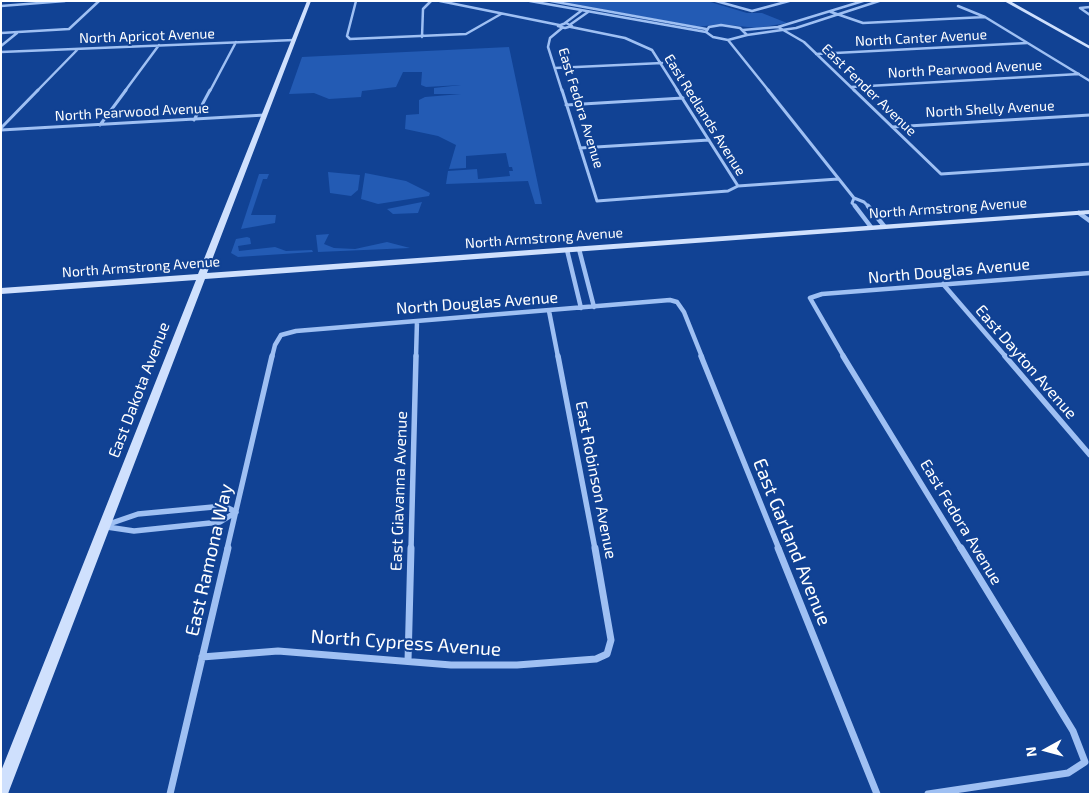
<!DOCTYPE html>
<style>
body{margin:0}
#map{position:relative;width:1091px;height:795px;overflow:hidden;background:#114294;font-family:"Exo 2",sans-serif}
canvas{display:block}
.frame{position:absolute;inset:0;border:2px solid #fff;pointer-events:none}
.north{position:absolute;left:1021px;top:725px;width:50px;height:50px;-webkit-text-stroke:4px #114294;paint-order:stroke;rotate:263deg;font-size:14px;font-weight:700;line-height:20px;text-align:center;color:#fff}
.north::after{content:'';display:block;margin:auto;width:18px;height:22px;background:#fff;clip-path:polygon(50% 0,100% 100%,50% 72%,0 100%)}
</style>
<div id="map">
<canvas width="1091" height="795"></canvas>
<div class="frame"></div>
<div class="north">N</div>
</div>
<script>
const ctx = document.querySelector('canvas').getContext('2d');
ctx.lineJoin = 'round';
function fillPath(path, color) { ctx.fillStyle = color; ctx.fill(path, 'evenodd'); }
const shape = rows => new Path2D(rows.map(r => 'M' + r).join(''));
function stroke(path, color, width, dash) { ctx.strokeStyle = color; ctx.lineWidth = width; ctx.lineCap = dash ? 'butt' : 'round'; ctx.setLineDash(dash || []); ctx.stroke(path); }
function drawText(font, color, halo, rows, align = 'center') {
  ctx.font = font + ' "Exo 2",sans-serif'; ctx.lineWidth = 4; ctx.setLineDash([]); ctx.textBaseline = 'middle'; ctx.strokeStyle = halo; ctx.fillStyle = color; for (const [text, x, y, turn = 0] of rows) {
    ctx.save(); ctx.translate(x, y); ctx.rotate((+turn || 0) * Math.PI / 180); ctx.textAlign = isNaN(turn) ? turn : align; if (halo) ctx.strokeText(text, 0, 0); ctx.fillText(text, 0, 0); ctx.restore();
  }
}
const green = shape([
 [707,1,747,13,762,13,787,23,757,28,720,24,698,27,564,2],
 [509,47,542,204,535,204,528,181,446,184,448,171,477,169,478,179,510,176,509,171,513,171,512,167,509,167,506,153,466,156,466,168,449,169,456,145,438,136,405,129,406,115,419,114,419,100,425,97,461,94,434,94,434,88,461,85,426,87,421,85,422,72,403,72,396,87,362,91,361,97,329,99,314,93,289,94,302,57],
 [328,172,360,175,358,190,351,196,330,193],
 [365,173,406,181,430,193,429,196,378,204,361,199],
 [259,174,269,174,267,179,263,179,251,215,276,215,275,223,241,229],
 [422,202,418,213,393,214,387,209],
 [329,234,324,244,334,248,355,249,387,242,410,248,318,252,316,235],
 [247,237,250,238,251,244,238,246,239,251,275,247,286,251,312,250,313,252,238,257,231,253,236,239]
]);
const streetFar4 = shape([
 [356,1,347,36,350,39,466,34,501,14],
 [440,1,559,25],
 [530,1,706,32],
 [551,1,706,29],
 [716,1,752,11,789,1],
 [1,6,65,1],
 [958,6,985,17,1090,81],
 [1080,8,1090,15],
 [1080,8,1090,7],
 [831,12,863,23,985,17],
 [565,23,581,11],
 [566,23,572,26,565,28,558,26,566,23],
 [571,24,588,12],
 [721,25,740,28,747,35,728,40,713,37,706,32,709,27,721,25],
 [571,27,625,38,652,50,678,91],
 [778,27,804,42,855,91],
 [562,28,550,38,548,47,562,91],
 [743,30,778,27,863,1],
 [1,33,69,29,99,1],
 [747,35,796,28,879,1],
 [422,37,423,9,431,1],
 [728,40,769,91],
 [1,46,17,33],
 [1,52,294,40],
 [816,54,1027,43],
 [555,68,662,63],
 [851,87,1079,74],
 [37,91,78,49],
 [125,91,159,45],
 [210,91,236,42]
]);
const streetFar3 = shape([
 [562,90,597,201,728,191,738,186,838,179],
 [677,90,738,186],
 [768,90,854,198,864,202,869,207],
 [854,90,941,174,1090,164],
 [566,105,683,98],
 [194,120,210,90],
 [100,125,126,90],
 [892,127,1090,115],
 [1,128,38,90],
 [1,130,265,115],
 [580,148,709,140],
 [854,198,852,203,856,207]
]);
const streetFar2 = shape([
 [855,206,871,227],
 [868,206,884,226],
 [1079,213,1090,221],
 [579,249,594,307],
 [567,250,581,308],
 [943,284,1006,357],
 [549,311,558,357],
 [272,357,275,345,281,335,296,331,670,300,677,302,684,312,702,357],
 [416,357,417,321],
 [844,357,810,298,822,294,1090,273]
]);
const streetFar1 = shape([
 [558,356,595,549],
 [701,356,779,549],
 [843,356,961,549],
 [1005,356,1090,455],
 [106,525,138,514,224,506,236,512],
 [107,527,134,531,220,522,236,512],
 [227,549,272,356],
 [411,549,416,356]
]);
const street = shape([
 [778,548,877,794],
 [202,657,278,651,451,665,517,665,596,659,607,654,611,640,595,548],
 [408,661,411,548],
 [170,794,228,548],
 [928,794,1068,773,1085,762,1073,731,961,548]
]);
const secondary = shape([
 [307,1,311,1,207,273,1090,210,1090,214,205,279,9,791,8,794,1,794,1,771,196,280,1,294,1,288,198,274,307,1],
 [1004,1,1010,1,1090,46,1090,49,1004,1]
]);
const farStreetnames = [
 ["North Apricot Avenue",147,36,-2],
 ["North Canter Avenue",921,38,-3],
 ["North Pearwood Avenue",965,69,-3],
 ["East Fender Avenue",869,90,44],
 ["East Fedora Avenue",581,108,73],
 ["North Shelly Avenue",990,109,-3],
 ["North Pearwood Avenue",132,112,-3],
 ["East Redlands Avenue",705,115,58],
 ["North Armstrong Avenue",948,208,-4],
 ["North Armstrong Avenue",544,238,-4],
 ["North Armstrong Avenue",141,267,-4]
];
const streetNames = [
 ["North Douglas Avenue",949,271,-5],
 ["North Douglas Avenue",477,303,-4],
 ["East Dayton Avenue",1026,362,49],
 ["East Dakota Avenue",139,390,-69],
 ["East Robinson Avenue",596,480,79],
 ["East Giavanna Avenue",399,491,-88],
 ["East Fedora Avenue",961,522,59]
];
const nearStreetnames = [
 ["East Garland Avenue",792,542,68],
 ["East Ramona Way",209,560,-77],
 ["North Cypress Avenue",406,643,4]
];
fillPath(green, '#235bb4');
stroke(streetFar4, '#9fc0f3', 2.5);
stroke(streetFar3, '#9fc0f3', 3);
stroke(streetFar2, '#9fc0f3', 4.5);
stroke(streetFar1, '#9fc0f3', 5.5);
stroke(street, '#9fc0f3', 7);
fillPath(secondary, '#cfe0fd');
drawText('14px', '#fff', '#114294', farStreetnames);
drawText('16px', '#fff', '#114294', streetNames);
drawText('19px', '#fff', '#114294', nearStreetnames);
</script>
